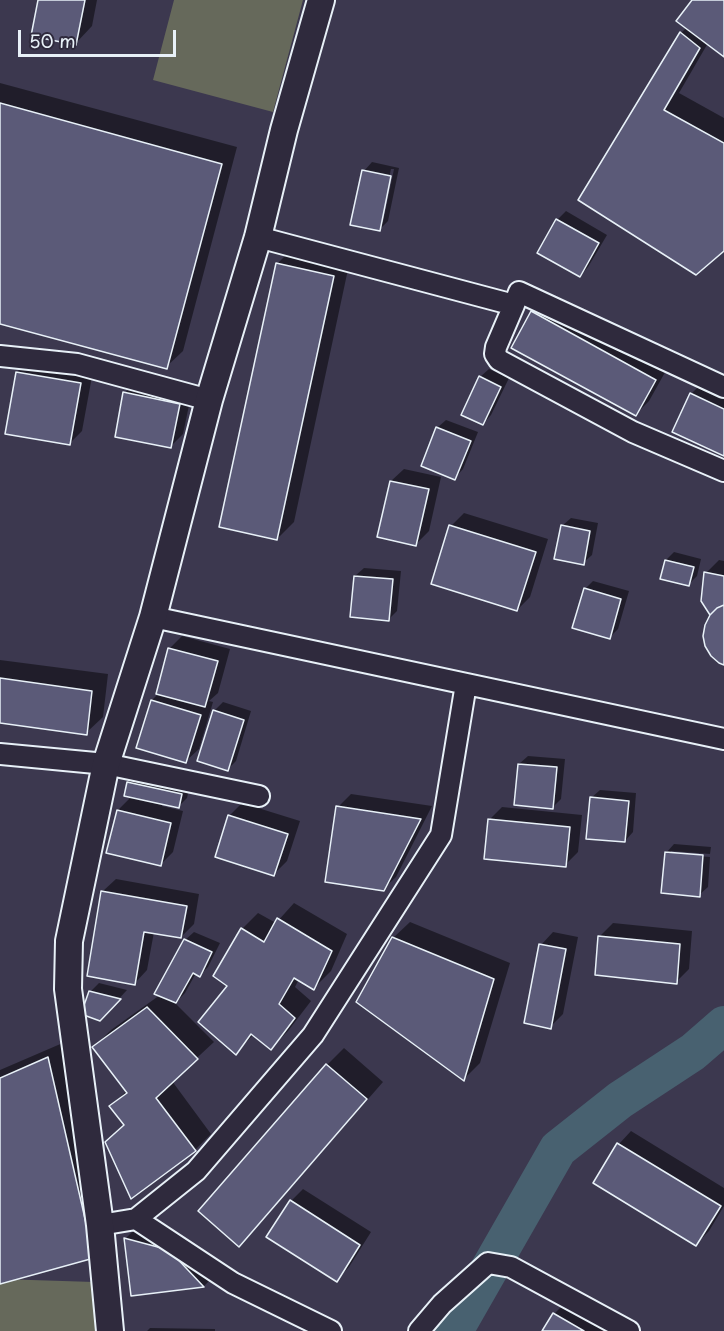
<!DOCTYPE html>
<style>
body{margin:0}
#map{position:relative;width:724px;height:1331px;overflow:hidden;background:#3c384f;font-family:"Playpen Sans",sans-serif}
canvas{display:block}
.scale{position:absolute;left:18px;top:30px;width:158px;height:27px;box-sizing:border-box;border:3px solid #e8f1f8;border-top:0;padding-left:8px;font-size:18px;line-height:21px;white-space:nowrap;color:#e8f1f8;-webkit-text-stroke:4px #2f2a3d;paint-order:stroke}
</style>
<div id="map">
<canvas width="724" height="1331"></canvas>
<div class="scale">50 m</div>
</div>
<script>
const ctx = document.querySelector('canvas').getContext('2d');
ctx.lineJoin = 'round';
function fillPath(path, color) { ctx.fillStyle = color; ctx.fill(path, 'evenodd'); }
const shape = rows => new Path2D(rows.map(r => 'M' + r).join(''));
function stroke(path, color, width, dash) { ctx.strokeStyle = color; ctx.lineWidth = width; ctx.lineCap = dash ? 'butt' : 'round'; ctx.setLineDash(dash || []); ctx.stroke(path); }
const green = shape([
 [174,0,303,0,273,112,153,80],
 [0,1279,94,1282,98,1331,0,1331]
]);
const shadow = shape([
 [40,0,97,0,92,26,76,43],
 [693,0,724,0,724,55,708,43,679,93,724,118,724,249,581,199,681,33,687,27],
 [0,83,237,147,183,351,166,367,0,322],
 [372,162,399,168,388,221,379,230,364,171],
 [391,169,394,169,383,222,380,222],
 [566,211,607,235,588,267,580,276,557,220],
 [294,247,350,260,294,522,277,539,277,264],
 [545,300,668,367,649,401,636,414,532,312],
 [30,360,93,371,82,431,69,444,17,372],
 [489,369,509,378,491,415,483,424,480,377],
 [137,380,192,391,183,434,171,446,125,393],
 [704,381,724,391,724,454,691,394],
 [446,420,478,432,463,469,455,478,437,428],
 [404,469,441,477,429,531,416,544,391,481],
 [464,513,548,539,530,597,517,610,451,526],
 [571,518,598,523,592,555,583,563,562,526],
 [674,552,701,559,697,576,689,584,666,560],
 [719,560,724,561,724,663,711,615,706,573],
 [364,568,401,571,397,611,389,619,355,576],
 [593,581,629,591,618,629,609,638,585,589],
 [182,636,230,649,218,693,209,701,213,702,199,749,186,761,152,700,159,693,158,693,170,648],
 [0,660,108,674,103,717,86,733,0,722],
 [223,702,251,711,236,761,227,770,214,711],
 [528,756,565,759,561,799,553,807,519,764],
 [136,774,190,785,187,798,179,806,163,803,162,806,183,811,173,852,160,865,118,810,132,796,128,783],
 [600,790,636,793,633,832,625,841,591,798],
 [351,794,432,806,396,877,383,889,338,807],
 [242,803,300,821,287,861,274,874,229,816],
 [502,807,582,815,578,852,565,865,489,820],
 [674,844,711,847,710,854,671,851,671,854,710,857,708,887,699,895,666,853],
 [116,879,199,894,194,924,181,937,154,932,147,970,135,983,103,891],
 [294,903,347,934,331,971,314,988,299,979,295,987,311,1001,288,1031,271,1048,254,1034,236,1053,230,985,242,929,258,913,276,923],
 [410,922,510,963,480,1063,464,1079,393,938],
 [613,923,692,931,689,969,676,982,600,936],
 [194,932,220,943,208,967,200,975,196,973,185,993,175,1003,214,1042,172,1081,211,1134,195,1150,125,1124,111,1107,127,1090,94,1047,111,1030,160,995,185,940],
 [553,932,578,937,563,1014,550,1027,541,945],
 [99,983,127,990,100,1019,90,992],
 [65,1042,109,1240,0,1282,0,1070],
 [344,1048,383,1082,255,1228,239,1245,200,1211,327,1065],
 [631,1131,724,1188,724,1206,709,1231,696,1244,619,1144],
 [303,1189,371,1232,349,1267,336,1280,291,1201],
 [138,1226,216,1274,204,1286,132,1294,126,1238],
 [571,1297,628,1331,544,1331,554,1314],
 [150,1328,215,1329,215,1331,147,1331]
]);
const river = shape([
 [454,1331,558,1149,620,1100,693,1052,724,1025]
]);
const building = shape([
 [38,0,85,0,76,45,31,36,38,0],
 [692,0,724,0,724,57,676,21,692,0],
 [680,32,700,48,664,110,724,143,724,251,696,275,578,200,680,32],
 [0,103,222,164,167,369,0,324,0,103],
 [362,170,391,176,380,231,350,225,362,170],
 [556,219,599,243,580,277,537,253,556,219],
 [276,263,334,276,277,540,219,527,276,263],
 [531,311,656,380,636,416,511,348,531,311],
 [16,372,81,383,70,445,5,434,16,372],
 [479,376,501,387,483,425,461,415,479,376],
 [123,392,180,404,171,448,115,437,123,392],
 [690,393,724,409,724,456,672,432,690,393],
 [436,427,471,441,455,480,421,466,436,427],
 [390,481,429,489,416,546,377,537,390,481],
 [449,525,536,552,517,611,431,584,449,525],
 [561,525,590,531,584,565,554,559,561,525],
 [665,560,694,567,689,586,660,579,665,560],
 [704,572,724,576,724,605,717,608,710,615,701,601,704,572],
 [354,576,393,579,389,621,350,617,354,576],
 [584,588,621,599,610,639,572,628,584,588],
 [724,605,724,665,719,663,711,656,705,646,703,636,705,625,710,615,717,608,724,605],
 [168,648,218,661,205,707,156,694,168,648],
 [0,678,92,691,87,735,0,723,0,678],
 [151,700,201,715,186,763,136,748,151,700],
 [213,710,244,720,228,771,197,761,213,710],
 [518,764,557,767,553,809,514,805,518,764],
 [127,782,182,794,179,808,124,796,127,782],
 [590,797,629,801,625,842,586,839,590,797],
 [336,806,421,819,384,891,325,882,336,806],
 [117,810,171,823,161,866,106,853,117,810],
 [228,815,288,834,274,876,215,857,228,815],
 [488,819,570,827,566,867,484,859,488,819],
 [665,852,703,855,700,897,661,893,665,852],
 [101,891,187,906,181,938,144,932,135,985,87,976,101,891],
 [277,918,332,951,314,990,294,978,279,1004,295,1018,271,1050,251,1034,236,1055,198,1022,227,986,213,976,241,928,264,942,277,918],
 [598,936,680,944,677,984,595,975,598,936],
 [392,937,494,979,464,1081,356,1002,392,937],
 [184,939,212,952,200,977,193,973,176,1003,154,994,184,939],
 [539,944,566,949,551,1029,524,1023,539,944],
 [89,991,121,999,100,1021,81,1014,89,991],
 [147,1007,198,1059,156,1098,196,1151,131,1199,105,1142,124,1125,109,1106,127,1093,92,1047,147,1007],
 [48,1057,94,1258,0,1284,0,1078,48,1057],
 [326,1064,367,1099,239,1247,198,1211,326,1064],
 [617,1143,721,1206,696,1246,593,1183,617,1143],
 [290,1200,360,1245,337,1282,266,1237,290,1200],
 [124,1238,169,1250,204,1287,131,1296,124,1238],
 [553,1313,584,1331,542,1331,553,1313]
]);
const minor = shape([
 [258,237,514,305,519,292,724,387],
 [514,305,496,347,495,354,499,360,633,432,724,471],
 [0,356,77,364,209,400],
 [153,617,724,739],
 [0,754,106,764,259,796],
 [136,1219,233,1283,331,1331],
 [100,1225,136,1219,196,1171,313,1035,441,835,466,684],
 [419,1331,442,1304,488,1263,511,1267,629,1331]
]);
const tertiary = shape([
 [110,1331,100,1225,68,989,69,941,106,764,153,617,209,400,258,237,284,130,321,0]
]);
fillPath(green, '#66695b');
fillPath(shadow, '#0007');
stroke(river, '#486170', 38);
fillPath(building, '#5b5a78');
stroke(building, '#e8f1f8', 1.5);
stroke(minor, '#e8f1f8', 24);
stroke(tertiary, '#e8f1f8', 30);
stroke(minor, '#2f2a3d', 20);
stroke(tertiary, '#2f2a3d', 26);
</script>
